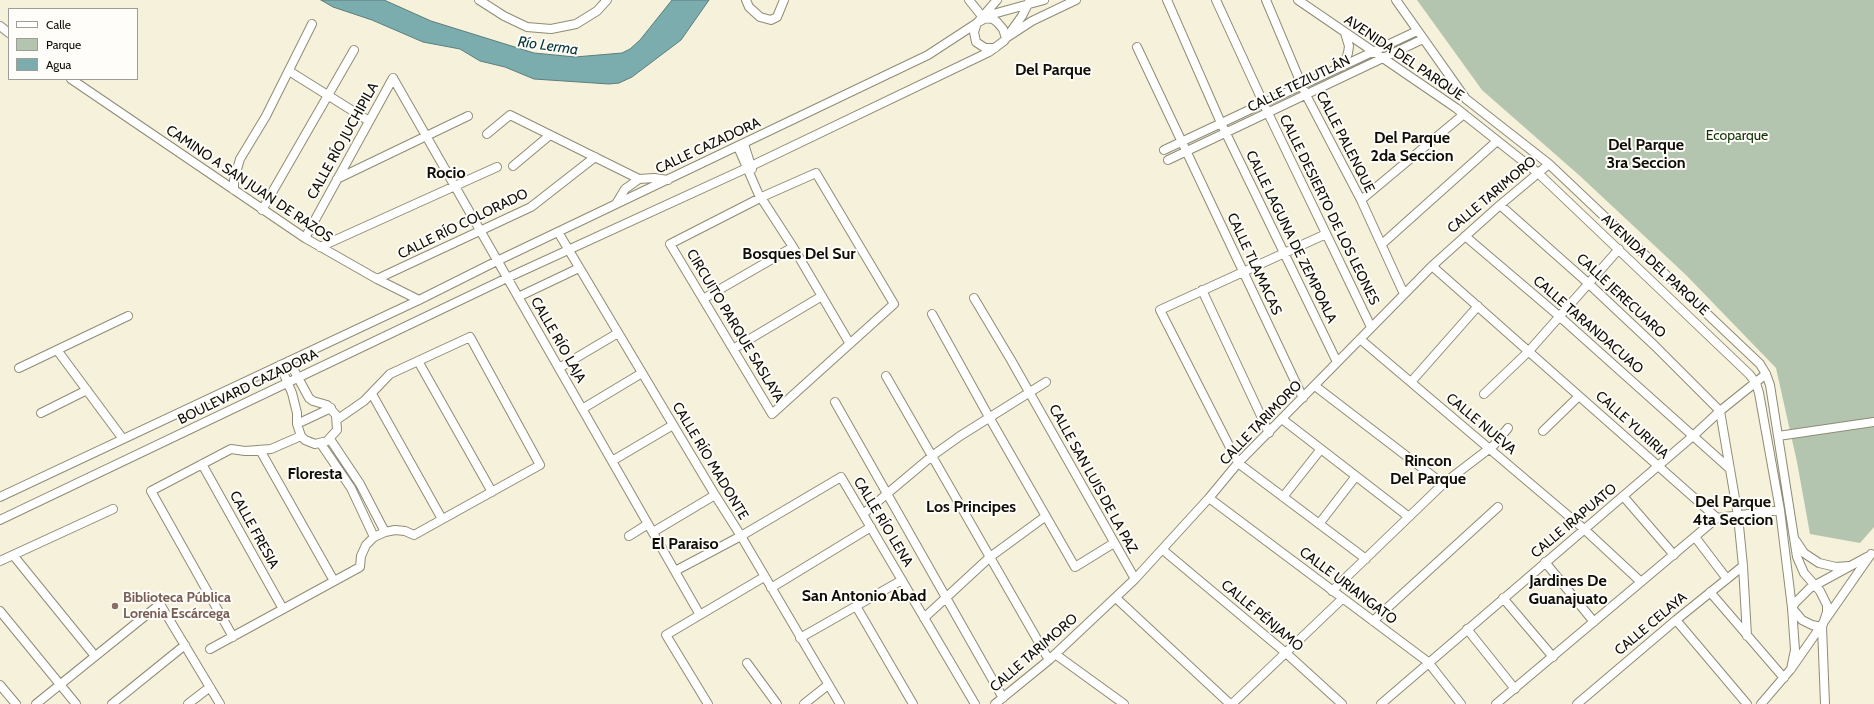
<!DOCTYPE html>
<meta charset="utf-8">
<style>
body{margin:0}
#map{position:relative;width:1874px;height:704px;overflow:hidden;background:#f6f1da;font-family:Cabin,sans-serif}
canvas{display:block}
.legend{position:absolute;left:8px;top:8px;width:130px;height:72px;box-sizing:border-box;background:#fefdf9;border:1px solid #9e9d98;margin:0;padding:5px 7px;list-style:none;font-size:12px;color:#0f0d06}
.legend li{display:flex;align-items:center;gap:8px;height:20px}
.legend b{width:20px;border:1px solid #9e9d98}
</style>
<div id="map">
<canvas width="1874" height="704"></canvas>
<ul class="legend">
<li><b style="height:5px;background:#fff"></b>Calle</li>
<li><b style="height:11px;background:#b3c5ae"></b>Parque</li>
<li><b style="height:11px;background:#7badaf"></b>Agua</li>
</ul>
</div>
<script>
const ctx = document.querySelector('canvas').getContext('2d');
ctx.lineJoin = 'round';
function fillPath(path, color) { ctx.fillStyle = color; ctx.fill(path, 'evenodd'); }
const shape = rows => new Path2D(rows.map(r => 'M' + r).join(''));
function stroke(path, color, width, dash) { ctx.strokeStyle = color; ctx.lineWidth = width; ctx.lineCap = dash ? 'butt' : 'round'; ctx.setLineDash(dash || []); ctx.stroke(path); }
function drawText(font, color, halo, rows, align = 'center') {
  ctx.font = font + ' Cabin,sans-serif'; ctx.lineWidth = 4; ctx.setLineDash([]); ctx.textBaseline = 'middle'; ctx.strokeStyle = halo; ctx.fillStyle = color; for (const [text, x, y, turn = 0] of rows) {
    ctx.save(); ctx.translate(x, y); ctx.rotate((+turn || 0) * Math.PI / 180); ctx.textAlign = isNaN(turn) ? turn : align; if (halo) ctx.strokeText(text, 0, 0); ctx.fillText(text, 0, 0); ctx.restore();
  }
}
const green = shape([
 [1417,0,1874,0,1874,527,1860,543,1810,534,1797,462,1776,368,1686,275,1580,176,1482,90]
]);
const water = shape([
 [321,0,384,0,431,21,534,53,575,57,622,53,630,49,640,40,672,0,709,0,681,40,632,77,619,83,609,84,534,79,505,67,480,61,460,49,423,42,372,20,333,7,321,0]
]);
const minor = shape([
 [479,0,504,16,527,27,551,29,576,24,597,11,607,0],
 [746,0,749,7,760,17,771,20,777,17,784,0],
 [969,0,981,15],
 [1167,0,1221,123,1337,362],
 [1216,0,1268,113,1371,327],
 [1266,0,1306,95,1361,200,1404,294],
 [1298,0,1456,108,1538,173,1749,374,1756,383,1759,393,1780,510,1792,608,1795,650,1791,669],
 [1396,0,1466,99,1549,164,1760,364,1766,374,1770,385,1797,557,1804,573,1820,591,1827,605,1827,612,1822,627,1825,704],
 [985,18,993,19,997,22,1003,29,1006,38,1032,21,1076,0],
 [0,26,9,33],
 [1137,47,1303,398],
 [995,48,985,48,976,42,974,32,977,23,993,14,1044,0],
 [1343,66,1348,53,1349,46,1345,33],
 [289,71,369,121],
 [393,78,700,615],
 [71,79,305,238,377,279,419,300],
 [487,134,510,115,639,179],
 [744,144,752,169],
 [738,147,758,193,793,247,850,344],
 [1164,150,1417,31],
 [1168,160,1423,39],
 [513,166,550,135],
 [816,173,894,304,772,414,670,244,764,196,816,173],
 [337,179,468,116],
 [234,190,234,180,240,159,266,116,312,24],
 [1361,200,1464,114],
 [616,204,625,189,639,179,654,178,668,180],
 [1500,205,1588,283,1655,346,1720,411,1738,516,1743,566,1747,636],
 [262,210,354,50],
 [558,232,715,495,741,536,840,704],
 [1326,234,1160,310,1238,463,1366,559],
 [1465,236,1559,316,1730,469],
 [305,238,393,78],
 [1382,244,1497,141],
 [320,247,497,167],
 [1432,266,1717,518],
 [377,279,531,207,595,157],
 [1202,290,1269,433],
 [518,297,579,268],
 [974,298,1011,360,1135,579],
 [703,299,793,247],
 [932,314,989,417,1075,567,1114,543],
 [1360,339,1584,529,1641,582],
 [733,349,822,296],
 [57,350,123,439],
 [418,361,492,492],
 [280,365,292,393,297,413,297,424,301,436,305,440,315,444,327,441,337,430,336,415,327,405,313,401,309,398,289,361],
 [19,368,128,316],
 [559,368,618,333],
 [886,376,1049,660],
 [1411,382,1478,306],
 [1315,386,1443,484],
 [372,394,442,519],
 [1484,394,1529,351,1619,249],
 [835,402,1003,698],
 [582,409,642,373],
 [41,413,87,390],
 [1282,419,1409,517],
 [297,424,331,408],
 [1543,431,1579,396],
 [1778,436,1874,422],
 [330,439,360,484,385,532],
 [321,444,351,488,374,537],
 [260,450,334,581],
 [612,461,673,425],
 [202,464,283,609],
 [1623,496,1674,555],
 [0,497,419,300,497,261,928,55,977,23,997,0],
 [1283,497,1321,449],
 [1209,498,1428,662,1461,704],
 [863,514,932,456,960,436,1046,382],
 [1717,518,1780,510],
 [0,520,507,278,747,168,989,52,1004,41,1022,16,1030,0],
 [1319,524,1356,476],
 [653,532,715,495],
 [629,536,648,524],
 [1695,537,1727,579],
 [1796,541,1804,553,1819,563,1836,567,1849,566],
 [1163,550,1286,653,1342,704],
 [13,555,95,656],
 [0,561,113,509],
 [1545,562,1594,622],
 [675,571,741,536,841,477,975,704],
 [771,588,871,527],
 [1332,591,1443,484,1494,445,1508,428],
 [1710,592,1784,678],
 [1116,598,1230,704],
 [1503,598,1553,657],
 [856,606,913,704],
 [0,611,76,704],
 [924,618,990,557,1046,516],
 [1676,620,1747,704],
 [1373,621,1498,507],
 [1822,627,1812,625,1802,620,1792,608,1795,603,1810,588,1867,557],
 [1467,629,1515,689],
 [233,637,151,491,231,449,245,451,271,449,301,436],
 [800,638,902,580],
 [210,649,360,567,361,556,366,545,374,537,385,532,395,530,405,531,414,535,540,465,470,337,390,374,364,401,338,419],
 [1055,654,1124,704],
 [747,663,777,704],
 [0,685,16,704],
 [36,704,160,604,220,704],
 [112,704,185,645],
 [188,704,210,687],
 [708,704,666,635,764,577],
 [804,704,828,685],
 [995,704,1049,660,1135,579,1209,498,1238,463,1432,266,1500,205,1549,164],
 [1232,704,1342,599],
 [1381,704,1693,436,1720,411,1766,374],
 [1496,704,1717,518],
 [1577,704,1676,620,1743,566],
 [1761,704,1791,669,1871,554]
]);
const markers = [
 [115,606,4,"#8d6e63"]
];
const streetNames = [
 ["AVENIDA DEL PARQUE",1404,58,34],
 ["CALLE TEZIUTLÁN",1299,84,-26],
 ["CALLE RÍO JUCHIPILA",343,141,-61],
 ["CALLE PALENQUE",1345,142,63],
 ["CALLE CAZADORA",708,146,-25],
 ["CAMINO A SAN JUAN DE RAZOS",249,184,34],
 ["CALLE TARIMORO",1492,195,-40],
 ["CALLE DESIERTO DE LOS LEONES",1329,210,64],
 ["CALLE RÍO COLORADO",463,224,-26],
 ["CALLE LAGUNA DE ZEMPOALA",1291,237,64],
 ["CALLE TLAMACAS",1254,264,65],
 ["AVENIDA DEL PARQUE",1655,265,43],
 ["CALLE JERECUARO",1621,296,43],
 ["CALLE TARANDACUAO",1588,325,41],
 ["CIRCUITO PARQUE SASLAYA",735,326,59],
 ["CALLE RÍO LAJA",558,340,60],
 ["BOULEVARD CAZADORA",248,387,-26],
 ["CALLE TARIMORO",1261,423,-46],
 ["CALLE NUEVA",1481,424,40],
 ["CALLE YURIRIA",1632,425,42],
 ["CALLE RÍO MADONTE",710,461,59],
 ["CALLE SAN LUIS DE LA PAZ",1093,479,61],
 ["CALLE IRAPUATO",1574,521,-40],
 ["CALLE RÍO LENA",883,522,59],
 ["CALLE FRESIA",254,530,61],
 ["CALLE URIANGATO",1348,586,37],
 ["CALLE PÉNJAMO",1262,616,40],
 ["CALLE CELAYA",1651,624,-40],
 ["CALLE TARIMORO",1034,653,-41]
];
const parkNames = [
 ["Ecoparque",1737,136]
];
const educationNames = [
 ["Biblioteca Pública",123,598],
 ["Lorenia Escárcega",123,614]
];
const waterNames = [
 ["Río Lerma",548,46,8]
];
const quarterNames = [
 ["Del Parque",1053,70],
 ["Del Parque",1412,138],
 ["2da Seccion",1412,156],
 ["Del Parque",1646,145],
 ["3ra Seccion",1646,163],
 ["Rocio",446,173],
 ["Bosques Del Sur",799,254],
 ["Rincon",1428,461],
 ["Del Parque",1428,479],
 ["Floresta",315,474],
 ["Del Parque",1733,502],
 ["4ta Seccion",1733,520],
 ["Los Principes",971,507],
 ["El Paraiso",685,544],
 ["Jardines De",1568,581],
 ["Guanajuato",1568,599],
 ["San Antonio Abad",864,596]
];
fillPath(green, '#b3c5ae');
fillPath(water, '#7badaf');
stroke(water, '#5b7d7c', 1);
stroke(minor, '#8f8b76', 10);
stroke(minor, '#fff', 8);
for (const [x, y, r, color] of markers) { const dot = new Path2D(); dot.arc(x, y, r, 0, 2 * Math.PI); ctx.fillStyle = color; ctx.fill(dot); stroke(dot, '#fefdf9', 1.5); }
drawText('14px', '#0f0d06', '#fefdf9', streetNames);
drawText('14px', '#113304', '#fefdf9', parkNames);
drawText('bold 14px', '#785e54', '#fefdf9', educationNames, 'left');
drawText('italic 15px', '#033639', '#fefdf9', waterNames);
drawText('bold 16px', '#0f0d06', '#fefdf9', quarterNames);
</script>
